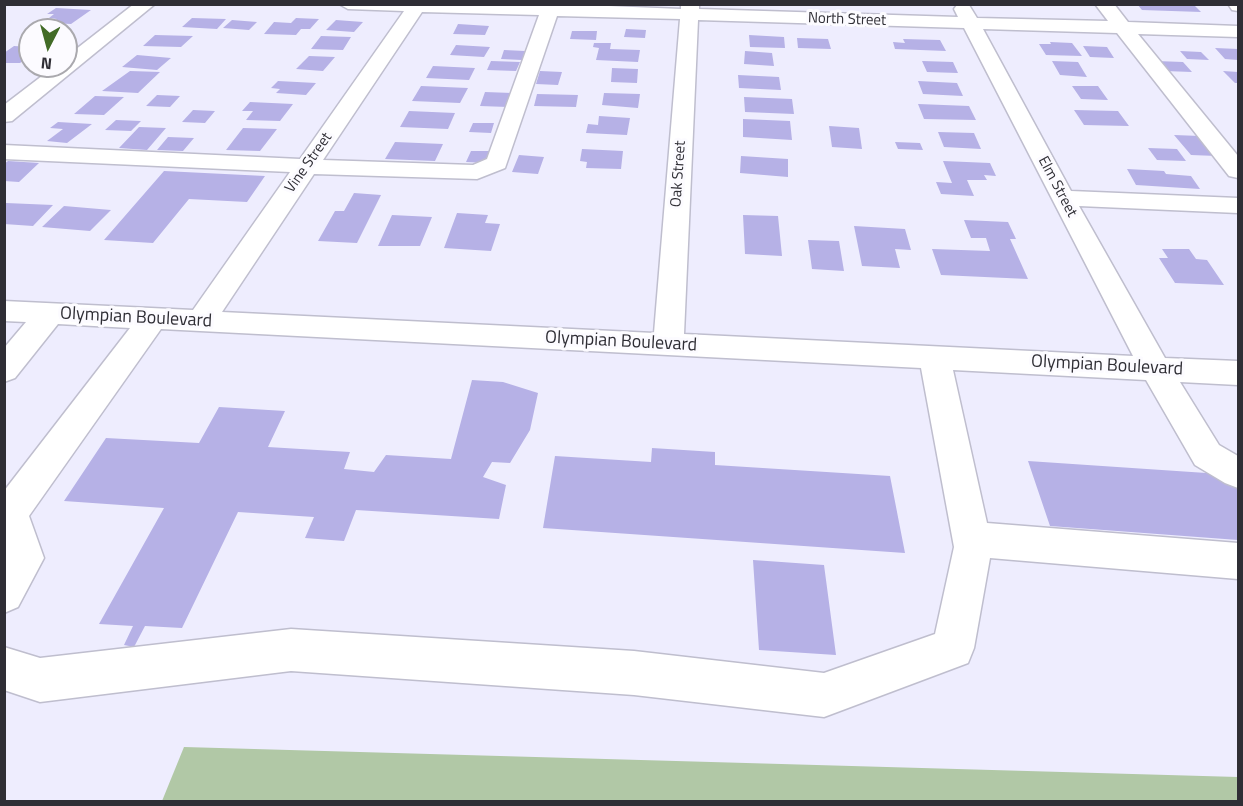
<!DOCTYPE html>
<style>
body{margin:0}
#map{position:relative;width:1243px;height:806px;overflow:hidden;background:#eeedfe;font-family:"Titillium Web",sans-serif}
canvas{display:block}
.frame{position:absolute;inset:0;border:6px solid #2f2e35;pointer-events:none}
.north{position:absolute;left:18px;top:18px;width:60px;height:60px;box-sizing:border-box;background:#fcfbff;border:2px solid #aaa9ae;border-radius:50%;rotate:186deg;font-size:16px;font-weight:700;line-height:24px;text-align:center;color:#2f2e35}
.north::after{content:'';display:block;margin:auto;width:21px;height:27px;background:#426b27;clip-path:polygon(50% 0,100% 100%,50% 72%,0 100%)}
</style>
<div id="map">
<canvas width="1243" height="806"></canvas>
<div class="frame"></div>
<div class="north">N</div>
</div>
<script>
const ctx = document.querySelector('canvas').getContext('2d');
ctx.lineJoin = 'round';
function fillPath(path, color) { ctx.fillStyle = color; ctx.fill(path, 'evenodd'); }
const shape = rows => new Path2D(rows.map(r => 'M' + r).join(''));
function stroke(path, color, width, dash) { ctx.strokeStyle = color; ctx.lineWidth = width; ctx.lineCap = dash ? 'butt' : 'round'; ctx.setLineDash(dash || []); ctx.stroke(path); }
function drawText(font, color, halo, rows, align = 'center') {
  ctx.font = font + ' "Titillium Web",sans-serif'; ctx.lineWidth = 6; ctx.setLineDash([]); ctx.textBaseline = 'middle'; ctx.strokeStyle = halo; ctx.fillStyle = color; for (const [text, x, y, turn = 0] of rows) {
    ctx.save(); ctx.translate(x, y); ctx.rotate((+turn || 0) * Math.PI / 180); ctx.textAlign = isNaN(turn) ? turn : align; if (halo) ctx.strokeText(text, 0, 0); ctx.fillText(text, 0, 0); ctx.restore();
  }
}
const green = shape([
 [184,747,1238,777,1238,801,162,801]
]);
const building = shape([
 [1137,4,1193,4,1201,12,1142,10],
 [56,8,91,10,71,24,51,23,57,19,49,18,54,14,47,14],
 [192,18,226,19,217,29,182,27],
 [296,18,319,19,310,29,301,29,296,35,264,34,274,22,291,23],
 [232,20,257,22,249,30,223,28],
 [336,20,363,22,354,32,326,30],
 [458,24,489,26,485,35,453,34],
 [626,29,646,30,645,38,624,37],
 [572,31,597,31,596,40,570,39],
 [155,35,193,36,181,47,143,46],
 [749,35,784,37,785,48,750,47],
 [321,36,351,37,343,50,311,49],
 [797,38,828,39,831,49,798,48],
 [903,39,940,40,946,51,895,49,893,42,905,43],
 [1050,42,1072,43,1082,56,1046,55,1039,44,1051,44],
 [594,43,611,43,610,49,640,50,638,62,596,60,599,48,593,47],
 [456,45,490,47,484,57,450,55],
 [14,46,30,47,30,56,20,63,4,63,4,53],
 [1083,46,1107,47,1114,58,1090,57],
 [1215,48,1238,49,1238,60,1225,59],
 [504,50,525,51,522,60,501,59],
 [745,51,772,53,774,66,744,64],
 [1180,51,1201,52,1209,60,1187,59],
 [137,55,171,58,157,70,122,67],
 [309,56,335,57,323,71,296,69],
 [491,61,520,62,516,71,487,70],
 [922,61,953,62,958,73,927,72],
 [1052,61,1078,62,1087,77,1060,75],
 [1156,61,1183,62,1192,72,1165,71],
 [433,66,475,68,469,80,426,78],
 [612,68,638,69,637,83,611,82],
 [130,71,160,72,138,93,102,91],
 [540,71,562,72,558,85,536,84],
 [1223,71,1238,72,1238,83,1235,83],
 [738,75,779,77,781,90,739,88],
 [278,81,316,83,306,95,276,93,280,89,271,88],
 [918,81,957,83,963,96,923,94],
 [421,86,468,88,460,103,412,101],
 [1072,86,1098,86,1108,100,1081,99],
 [485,92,512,93,508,107,480,106],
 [604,93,640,94,638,108,602,105],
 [537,94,578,95,576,107,534,106],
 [157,95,180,96,170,107,146,106],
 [95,96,124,97,104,115,74,114],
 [744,97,792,99,794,114,745,112],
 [250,102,293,104,280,121,246,120,253,111,242,111],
 [918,104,969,106,976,120,924,119],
 [193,110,215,111,205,123,182,122],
 [1074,110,1118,111,1129,126,1084,125],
 [409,111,455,113,448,129,400,127],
 [599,116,630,118,627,135,586,133,588,124,598,125],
 [743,119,790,121,792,140,743,137],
 [116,120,141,121,131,131,105,130],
 [58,122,92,124,67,143,47,141,63,129,50,128],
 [473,123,494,123,491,133,469,132],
 [829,126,859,128,862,149,832,147],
 [139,127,166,128,147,150,119,148],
 [243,128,277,129,260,151,226,150],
 [938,132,974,133,981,149,944,147],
 [1174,135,1200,136,1217,156,1191,155],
 [168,137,194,138,183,151,157,150],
 [395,142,443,144,435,161,385,159],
 [895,142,920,143,923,150,898,149],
 [1148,148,1177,149,1186,161,1157,160],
 [582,149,623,151,621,169,586,168,587,162,580,161],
 [471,151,493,151,488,163,466,162],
 [519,155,544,157,538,174,512,172],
 [741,156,788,159,788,177,740,173],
 [8,161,39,163,19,182,4,181,4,164],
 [943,161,990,163,996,176,984,175,987,180,967,180,974,196,941,194,936,182,952,183],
 [1127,169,1164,171,1166,174,1191,176,1200,189,1136,185],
 [164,171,265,176,247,202,189,199,153,243,104,240],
 [354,193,381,195,357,243,318,241,335,211,344,211],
 [6,203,53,205,33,226,4,224],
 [64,206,111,210,90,231,42,227],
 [457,213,488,215,485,223,500,224,491,251,444,248],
 [392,215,432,217,420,246,378,246],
 [743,215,778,216,782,256,745,254],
 [964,220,1008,222,1016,239,1010,239,1028,279,941,275,932,249,990,251,986,238,971,238],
 [854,226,905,229,911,250,895,249,900,268,862,266],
 [808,240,839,241,844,271,812,269],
 [1162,249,1189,249,1196,259,1207,260,1224,285,1175,283,1159,258,1168,258],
 [472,380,503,382,538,393,530,430,510,463,492,462,483,477,506,485,499,519,356,510,344,541,305,538,314,517,238,512,182,628,145,626,134,647,124,645,133,626,99,624,164,508,64,501,106,438,199,443,219,407,285,411,268,447,350,452,344,469,374,472,386,455,451,459],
 [652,448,715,452,715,465,890,476,905,553,543,528,555,456,651,462],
 [1028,461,1236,475,1238,480,1238,540,1050,526],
 [753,560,824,565,836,655,759,650]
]);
const minor = shape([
 [134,4,155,4,12,121,4,122,4,105,55,66,66,66,66,57,134,4],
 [339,4,561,4,681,9,681,4,699,4,699,9,958,17,954,9,957,5,966,4,969,5,977,18,1108,21,1095,4,1114,4,1128,22,1238,26,1238,37,1138,34,1238,156,1238,178,1229,176,1117,33,983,29,1071,191,1238,198,1238,213,1079,206,1165,358,1238,361,1238,385,1180,382,1219,445,1238,456,1238,488,1225,483,1195,465,1146,380,953,370,987,523,1238,543,1238,579,990,558,974,648,968,663,824,717,634,695,291,671,40,702,4,690,4,647,40,658,291,629,634,651,824,673,935,634,954,547,921,368,161,329,29,516,44,558,18,607,4,613,4,491,130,328,58,324,15,378,4,382,4,348,26,322,4,321,4,301,193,310,290,172,4,159,4,145,300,159,404,11,348,9,339,4],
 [422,12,539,15,487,159,473,165,323,160,422,12],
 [557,16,680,19,654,333,222,312,314,174,477,179,505,168,557,16],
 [698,20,964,28,1133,356,684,334,698,20],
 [1228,4,1238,4,1238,11,1232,10,1228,4]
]);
const farStreetnames = [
 ["North Street",847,20,2],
 ["Vine Street",309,163,-55],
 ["Oak Street",679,174,-86],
 ["Elm Street",1057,187,62]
];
const streetNames = [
 ["Olympian Boulevard",136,318,3],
 ["Olympian Boulevard",621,342,3],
 ["Olympian Boulevard",1107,366,3]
];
fillPath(green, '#b1c8a6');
fillPath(building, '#b6b1e6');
stroke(minor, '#bfbece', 3);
fillPath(minor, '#fff');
drawText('15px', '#2f2e35', '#fcfbff', farStreetnames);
drawText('18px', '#2f2e35', '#fcfbff', streetNames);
</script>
